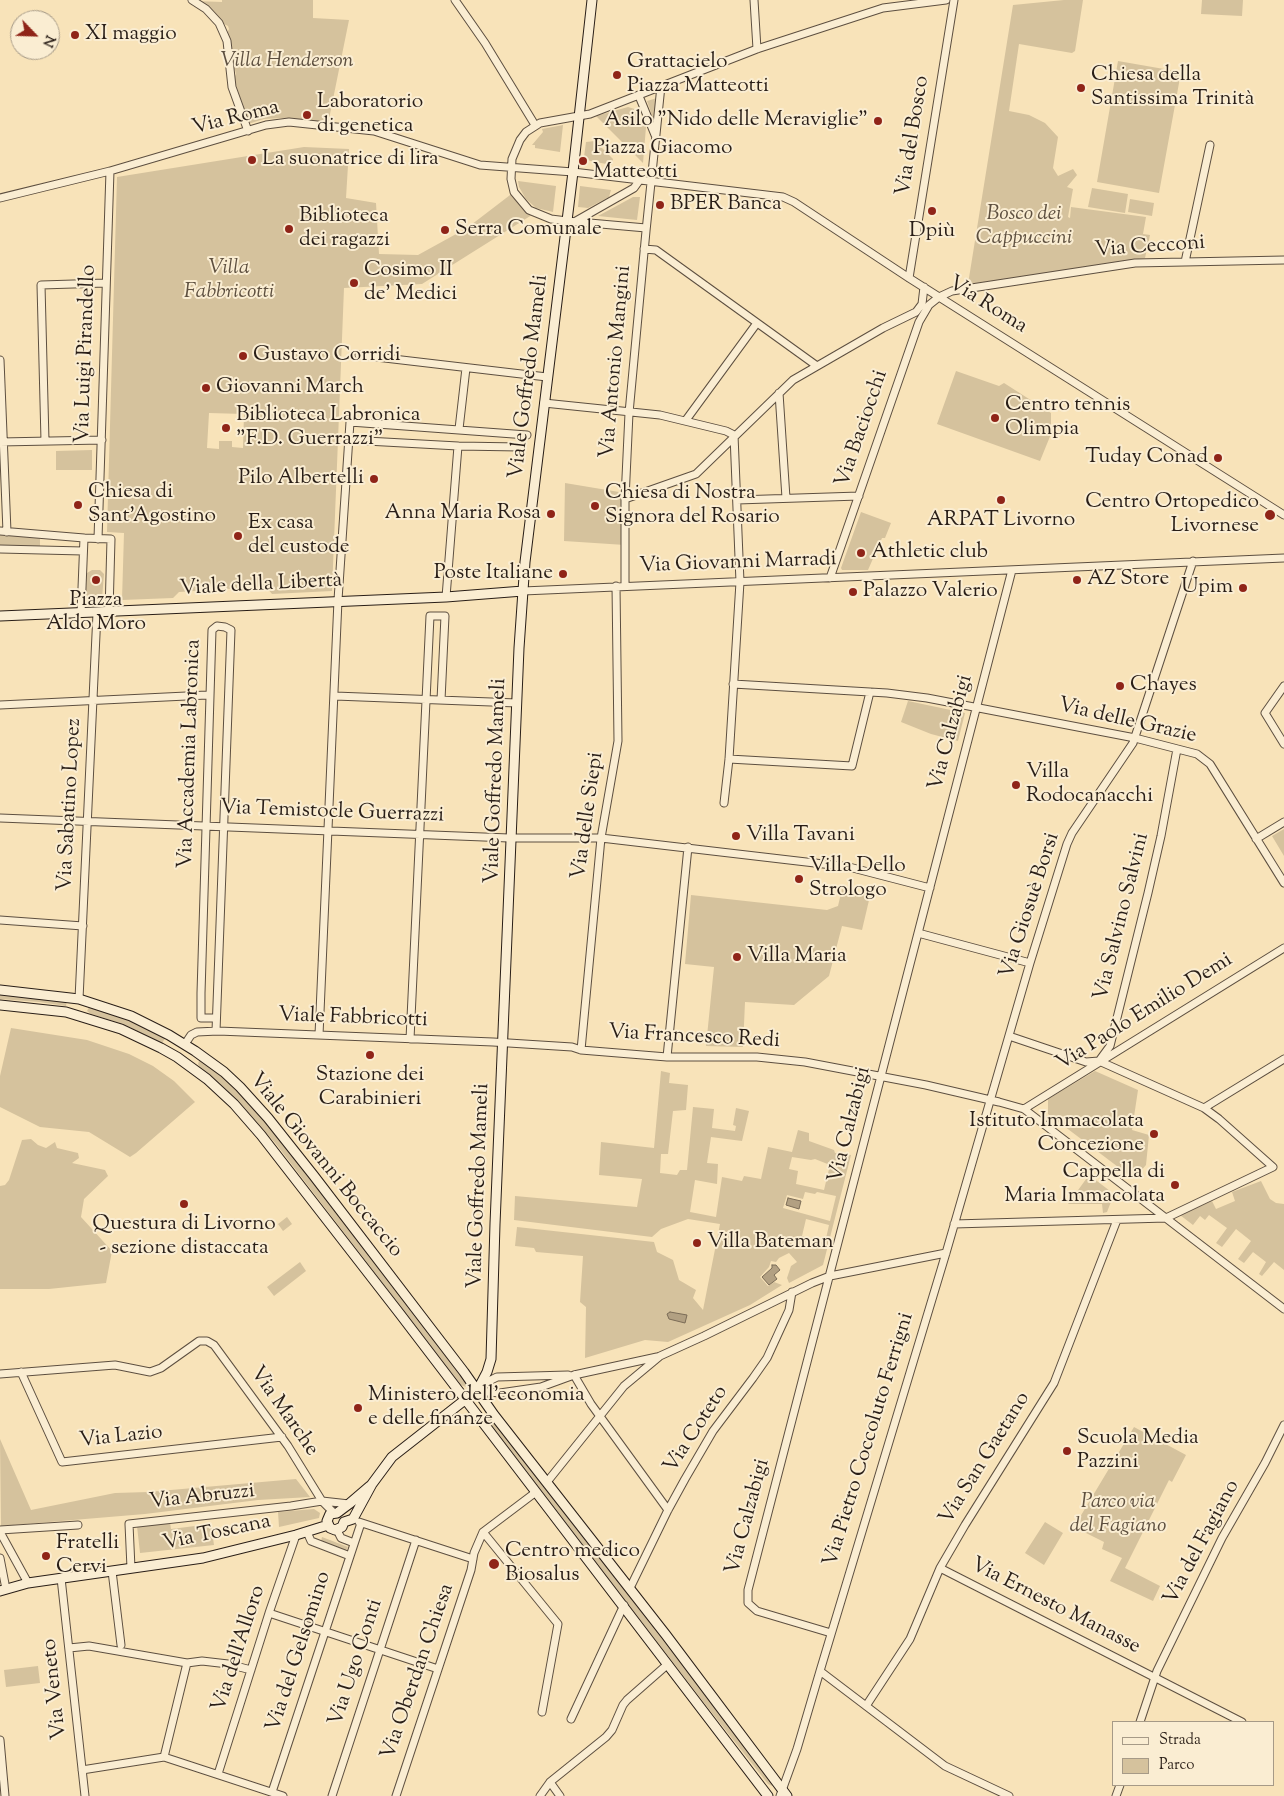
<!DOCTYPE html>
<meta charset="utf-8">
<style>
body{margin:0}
#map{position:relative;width:1284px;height:1796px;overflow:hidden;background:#f8e3b9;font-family:"Sorts Mill Goudy",serif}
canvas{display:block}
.legend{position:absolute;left:1112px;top:1721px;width:162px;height:65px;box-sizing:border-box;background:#faedd2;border:1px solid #a69a87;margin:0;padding:6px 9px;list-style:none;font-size:15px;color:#291e17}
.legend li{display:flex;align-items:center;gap:10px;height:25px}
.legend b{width:25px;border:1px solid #a69a87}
.north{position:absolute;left:10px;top:10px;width:50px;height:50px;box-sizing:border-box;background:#faedd2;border:1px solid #a69a87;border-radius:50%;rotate:114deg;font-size:14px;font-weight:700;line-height:20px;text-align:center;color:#291e17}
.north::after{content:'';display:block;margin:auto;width:18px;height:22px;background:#8f2418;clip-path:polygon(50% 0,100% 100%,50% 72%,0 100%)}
</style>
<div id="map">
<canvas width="1284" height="1796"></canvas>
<ul class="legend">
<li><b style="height:6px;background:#faedd2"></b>Strada</li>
<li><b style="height:14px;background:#d5c29d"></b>Parco</li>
</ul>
<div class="north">N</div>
</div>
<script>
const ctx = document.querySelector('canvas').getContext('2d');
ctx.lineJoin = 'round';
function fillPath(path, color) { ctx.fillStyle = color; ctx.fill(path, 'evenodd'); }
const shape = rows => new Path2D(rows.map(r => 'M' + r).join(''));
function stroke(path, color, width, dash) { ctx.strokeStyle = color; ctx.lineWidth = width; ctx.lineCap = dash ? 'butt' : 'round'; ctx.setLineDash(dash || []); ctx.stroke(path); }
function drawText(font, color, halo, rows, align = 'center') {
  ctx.font = font + ' "Sorts Mill Goudy",serif'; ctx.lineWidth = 4; ctx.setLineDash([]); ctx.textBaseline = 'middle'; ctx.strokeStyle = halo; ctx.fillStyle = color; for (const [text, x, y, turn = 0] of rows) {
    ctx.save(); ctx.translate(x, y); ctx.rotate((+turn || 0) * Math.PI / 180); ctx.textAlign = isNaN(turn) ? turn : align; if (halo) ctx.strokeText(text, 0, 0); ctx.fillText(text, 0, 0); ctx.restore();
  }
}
const green = shape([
 [222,0,313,0,313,18,349,20,328,124,282,118,264,119,248,124,234,78,236,74,235,70,231,69,226,35,229,29,228,26,222,23,195,1,222,2],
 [1064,0,1083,0,1075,51,1072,53,1019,44,1009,111,1029,115,1045,123,1058,137,1053,168,1058,176,1073,169,1077,175,1067,187,1073,189,1068,217,1070,218,1071,207,1146,217,1143,234,1150,235,1145,258,992,281,973,285,972,283,968,284,1013,5],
 [1202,0,1243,0,1242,16,1201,14],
 [1118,61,1181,72,1159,193,1097,182],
 [657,98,655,124,647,101],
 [628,107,638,110,646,127,643,163,596,116],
 [563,125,560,152,535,148,535,145,532,145,543,132,542,129],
 [595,141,613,159,612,165,590,161,584,157,586,142],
 [304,147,349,149,346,198,376,203,379,254,418,255,467,228,514,192,535,213,422,284,344,288,332,591,272,594,267,588,223,589,179,592,173,598,122,600,124,533,107,532,117,177],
 [209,413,244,414,243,448,232,447,232,441,219,441,219,449,207,448],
 [518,181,556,186,553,212,536,208,526,199,519,187],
 [580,186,611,190,609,197,588,208,578,207],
 [1092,188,1128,194,1125,213,1088,207],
 [633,197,640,197,637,220,598,216],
 [1130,199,1154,203,1152,216,1128,212],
 [956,371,999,386,1004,383,1051,413,1051,434,1040,461,937,424],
 [92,450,92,470,56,470,56,451],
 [565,483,625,493,625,545,564,541],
 [861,512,891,523,885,538,882,538,868,570,842,570,841,568],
 [0,533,33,536,33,538,40,537,40,548,0,546],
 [92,570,100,570,104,574,102,599,90,599,86,594,87,573],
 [908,701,965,713,958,741,931,734,901,722],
 [1284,829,1284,856,1272,836],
 [842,889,870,896,862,930,842,926,829,976,794,1005,745,1002,743,1047,706,1046,714,967,685,964,691,895,827,910,838,906],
 [0,994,67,1001,66,1006,39,1002,0,999],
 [89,1007,97,1008,133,1021,166,1037,162,1043,123,1024,91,1014,87,1011],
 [11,1028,87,1040,129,1054,153,1066,174,1081,195,1102,136,1153,130,1157,89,1132,40,1127,0,1107,0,1076],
 [199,1061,203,1061,215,1068,250,1102,435,1340,466,1382,466,1387,461,1385,276,1144,234,1097,200,1068,198,1064],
 [661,1071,670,1073,669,1083,688,1085,686,1110,673,1111,668,1154,661,1154,660,1173,677,1175,680,1170,687,1170,693,1107,714,1109,712,1128,735,1131,736,1126,733,1125,736,1108,749,1111,742,1141,711,1137,707,1163,718,1164,717,1184,695,1180,690,1212,716,1217,722,1177,742,1181,744,1176,761,1179,768,1147,792,1152,798,1130,809,1133,809,1141,834,1150,835,1153,851,1155,823,1265,789,1283,787,1278,791,1266,797,1262,789,1253,779,1258,776,1262,771,1261,769,1267,760,1277,768,1286,774,1282,782,1285,750,1305,668,1342,645,1340,585,1358,586,1307,580,1302,583,1256,536,1252,534,1248,515,1246,517,1227,654,1242,657,1252,673,1260,679,1280,696,1290,693,1298,703,1310,720,1224,688,1219,661,1229,652,1237,514,1220,515,1196,637,1207,642,1179,599,1175,601,1142,654,1148],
 [792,1157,811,1160,815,1159,830,1165,824,1190,796,1184,798,1171,789,1169],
 [805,1192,815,1194,817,1192,836,1196,830,1221,783,1208,787,1195,803,1199],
 [806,1219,829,1225,825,1243,802,1236],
 [1095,1071,1138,1090,1132,1130,1149,1135,1146,1165,1134,1179,1048,1114,1048,1099],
 [31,1139,38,1145,46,1148,55,1142,57,1148,78,1153,79,1158,72,1163,105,1170,108,1176,84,1199,81,1217,112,1251,106,1283,49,1289,0,1289,0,1186,5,1185,9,1180,22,1140],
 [1089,1175,1114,1194,1107,1212,1103,1213,1102,1204,1068,1204],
 [1261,1181,1270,1199,1276,1203,1284,1204,1284,1270,1274,1262,1262,1276,1259,1274,1266,1262,1253,1252,1244,1263,1238,1259,1251,1241,1236,1229,1222,1247,1216,1243,1227,1228,1209,1215,1205,1220,1200,1216,1193,1225,1180,1215,1212,1201,1216,1209,1235,1201,1232,1192],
 [287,1217,292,1224,283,1231,278,1224],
 [300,1262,306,1271,274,1296,267,1287],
 [486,1415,489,1417,592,1548,771,1781,772,1786,768,1784,705,1704,542,1493,487,1420],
 [1134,1427,1186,1455,1172,1482,1169,1480,1125,1568,1160,1586,1153,1601,1110,1581,1122,1558,1102,1549,1104,1542,1074,1527],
 [0,1439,31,1510,115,1493,148,1492,296,1479,310,1497,258,1500,145,1514,1,1526],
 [314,1509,320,1513,319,1518,279,1527,278,1512],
 [170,1522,171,1529,211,1524,214,1545,140,1553,137,1526],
 [1045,1522,1063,1533,1044,1565,1025,1553],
 [322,1537,348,1547,346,1550,321,1541],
 [38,1666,40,1683,6,1687,4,1670]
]);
const water = shape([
 [788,1198,801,1201,799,1209,786,1205,788,1198],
 [772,1265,776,1265,780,1270,774,1275,777,1279,769,1285,762,1277,772,1268,772,1265],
 [670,1312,687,1315,685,1323,669,1319,667,1314,670,1312]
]);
const street = shape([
 [192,0,206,9,219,23,227,41,232,87,248,131],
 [455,0,485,43,535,125],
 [754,0,757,49],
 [639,96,655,135],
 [0,198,110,171,266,125,289,122,374,131,480,165,573,172,783,197,794,202,909,278,1284,515],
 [576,221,634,188,639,181],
 [646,228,567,221,551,219,529,210,514,192,511,179,512,159,520,140,526,132,540,123,590,114,757,49,883,8,946,0],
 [644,249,656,250,817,366],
 [1185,262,1210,145],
 [909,278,954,0],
 [359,355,547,377],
 [0,360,7,532],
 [779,393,786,498],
 [544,403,660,415,726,431,734,435],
 [686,420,757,323],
 [459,429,466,368],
 [348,440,458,446,520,447],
 [45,441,41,285,106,283],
 [0,442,102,440],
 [625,499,696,474,793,380,883,328,916,312,922,304,924,287],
 [737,500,859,496],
 [0,531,84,538],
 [98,539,110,171],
 [0,549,83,551],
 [830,578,919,322,929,305,939,297,952,291,1135,263,1284,260],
 [625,586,625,499,629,413,646,231,661,86],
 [523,591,1284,558],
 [446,597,458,446],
 [81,613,84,538,111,539,109,612],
 [733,684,887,693,927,698,1135,738,1197,754,1210,764,1284,883],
 [1284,686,1265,713,1284,744],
 [335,696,517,703],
 [0,705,207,695],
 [729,759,852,766,870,692],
 [724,803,729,759,740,582,734,435],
 [0,818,509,838,601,838,849,867,930,888],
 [1256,839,1284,822],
 [0,920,83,926],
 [918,933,1030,963],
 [79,999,97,613],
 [216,1031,231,630,225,627,217,626,212,630,201,993,201,1018,216,1018],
 [319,1035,338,600,350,422,527,435],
 [410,1039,430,616,445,616,441,700],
 [185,1044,191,1035,197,1032,218,1031,493,1042,572,1047,581,1050,667,1057,757,1057,805,1062,926,1085,999,1102,1024,1109,1284,1309],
 [581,1050,601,838,618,741,616,586],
 [667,1057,688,847],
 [1099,1061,1110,1046,1148,893,1161,836,1177,749],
 [1204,1108,1284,1059],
 [1024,1109,1284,948],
 [954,1224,1166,1218,1273,1167,1219,1119,1204,1108,1099,1061,1086,1062,1009,1036],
 [21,1372,62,1462,282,1437],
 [0,1374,115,1365,150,1372,161,1368,199,1341,207,1341,214,1345,288,1446,322,1501,334,1513],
 [574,1375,591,1404,668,1510],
 [477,1391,500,1393,541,1387,574,1375,657,1357],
 [466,1399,487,1382,497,1377,568,1375],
 [547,1482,624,1386,660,1356,704,1336,812,1283,830,1276,946,1253],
 [359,1522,473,1559],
 [0,1530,78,1525],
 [337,1530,341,1538,354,1543],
 [0,1532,28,1583],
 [307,1532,311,1541,350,1556],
 [483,1532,558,1624,542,1712],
 [0,1558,6,1589],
 [131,1568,129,1524,291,1506,322,1501,349,1504],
 [940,1568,1242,1722],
 [112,1571,121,1645],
 [61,1578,85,1796],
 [630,1588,668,1510,685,1479,713,1431,753,1378,767,1358,789,1310,792,1292],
 [269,1613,438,1669],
 [831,1633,757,1611,748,1603,748,1590,1012,570],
 [69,1648,89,1646,187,1663,202,1661,228,1664,251,1670],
 [820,1671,945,1766,1009,1796],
 [866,1706,910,1639,940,1568,965,1525,1054,1383,1117,1220],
 [571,1719,624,1605],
 [1140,1722,1157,1671,1222,1538,1265,1463,1284,1425],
 [0,1740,5,1796],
 [164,1757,187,1663],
 [82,1770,164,1757,283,1796],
 [218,1774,269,1613,296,1535],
 [550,1782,560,1796],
 [272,1792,361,1523],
 [332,1796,416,1540],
 [396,1796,471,1570,474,1553,483,1532,536,1492],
 [540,1796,550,1782,606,1737,612,1730,623,1705,627,1700,668,1664],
 [780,1796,797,1749,820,1671,946,1253,1030,963,1067,844,1072,833,1133,743,1193,561],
 [1116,1796,1120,1785]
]);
const secondary = shape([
 [0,616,446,597,523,591],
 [0,990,79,999,131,1016,169,1035,195,1051,224,1072,240,1087,268,1118,314,1176,464,1372,494,1415,666,1635,787,1796],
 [0,1005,66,1012,121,1029,161,1048,177,1057,207,1079,234,1104,261,1135,400,1314,768,1796],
 [477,1391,487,1372,491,1359,495,1224,519,648,525,562,573,172,592,0],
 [344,1522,353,1519,372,1484,392,1457,466,1399],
 [344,1522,342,1527,335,1530,330,1528,327,1521,330,1514,337,1513,349,1504,370,1486],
 [0,1591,28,1583,203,1558,296,1535,328,1525]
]);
const markers = [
 [75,35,5,"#8f2418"],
 [617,75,5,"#8f2418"],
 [1081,88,5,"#8f2418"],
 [307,115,5,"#8f2418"],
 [878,121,5,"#8f2418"],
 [252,160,5,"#8f2418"],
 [583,161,5,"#8f2418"],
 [660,205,5,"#8f2418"],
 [932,211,5,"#8f2418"],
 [289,229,5,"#8f2418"],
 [445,230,5,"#8f2418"],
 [354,283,5,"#8f2418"],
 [243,356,5,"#8f2418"],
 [206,388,5,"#8f2418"],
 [995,418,5,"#8f2418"],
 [226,428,5,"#8f2418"],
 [1218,458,5,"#8f2418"],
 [374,479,5,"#8f2418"],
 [1001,500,5,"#8f2418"],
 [78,505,5,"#8f2418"],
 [595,506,5,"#8f2418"],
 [551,514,5,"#8f2418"],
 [1270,515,6,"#8f2418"],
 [238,536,5,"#8f2418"],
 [861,553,5,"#8f2418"],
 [563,574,5,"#8f2418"],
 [96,580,5,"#8f2418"],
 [1077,580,5,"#8f2418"],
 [1243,588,5,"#8f2418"],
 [853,592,5,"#8f2418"],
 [1120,686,5,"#8f2418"],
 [1016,785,5,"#8f2418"],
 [736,836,5,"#8f2418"],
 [799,879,5,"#8f2418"],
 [737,957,5,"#8f2418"],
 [370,1055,5,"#8f2418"],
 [1154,1134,5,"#8f2418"],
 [1175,1185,5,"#8f2418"],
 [184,1204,5,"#8f2418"],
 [697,1243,5,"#8f2418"],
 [358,1408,5,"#8f2418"],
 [1067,1451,5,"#8f2418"],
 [46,1556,5,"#8f2418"],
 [494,1564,6,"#8f2418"]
];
const poiNames = [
 ["XI maggio",85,35],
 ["Grattacielo",627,63],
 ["Piazza Matteotti",627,87],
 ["Chiesa della",1091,76],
 ["Santissima Trinità",1091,100],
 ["Laboratorio",317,103],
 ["di genetica",317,127],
 ["Asilo \"Nido delle Meraviglie\"",868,121,"right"],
 ["Piazza Giacomo",593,149],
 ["Matteotti",593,173],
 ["La suonatrice di lira",262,160],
 ["BPER Banca",670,205],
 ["Biblioteca",299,217],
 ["dei ragazzi",299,241],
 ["Serra Comunale",455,230],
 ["Dpiù",932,232,"center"],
 ["Cosimo II",364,271],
 ["de' Medici",364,295],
 ["Gustavo Corridi",253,356],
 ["Giovanni March",216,388],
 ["Centro tennis",1005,406],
 ["Olimpia",1005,430],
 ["Biblioteca Labronica",236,416],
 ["\"F.D. Guerrazzi\"",236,440],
 ["Tuday Conad",1208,458,"right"],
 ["Pilo Albertelli",364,479,"right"],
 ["Chiesa di",88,493],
 ["Sant'Agostino",88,517],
 ["Chiesa di Nostra",605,494],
 ["Signora del Rosario",605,518],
 ["Centro Ortopedico",1259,503,"right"],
 ["Livornese",1259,527,"right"],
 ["Anna Maria Rosa",541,514,"right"],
 ["ARPAT Livorno",1001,521,"center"],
 ["Ex casa",248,524],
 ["del custode",248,548],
 ["Athletic club",871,553],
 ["Poste Italiane",553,574,"right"],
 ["AZ Store",1087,580],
 ["Upim",1233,588,"right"],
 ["Palazzo Valerio",863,592],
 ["Piazza",96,601,"center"],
 ["Aldo Moro",96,625,"center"],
 ["Chayes",1130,686],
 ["Villa",1026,773],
 ["Rodocanacchi",1026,797],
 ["Villa Tavani",746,836],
 ["Villa Dello",809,867],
 ["Strologo",809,891],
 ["Villa Maria",747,957],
 ["Stazione dei",370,1076,"center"],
 ["Carabinieri",370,1100,"center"],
 ["Istituto Immacolata",1144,1122,"right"],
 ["Concezione",1144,1146,"right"],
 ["Cappella di",1165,1173,"right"],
 ["Maria Immacolata",1165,1197,"right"],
 ["Questura di Livorno",184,1225,"center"],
 ["- sezione distaccata",184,1249,"center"],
 ["Villa Bateman",707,1243],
 ["Ministero dell'economia",368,1396],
 ["e delle finanze",368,1420],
 ["Scuola Media",1077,1439],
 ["Pazzini",1077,1463],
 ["Fratelli",56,1544],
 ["Cervi",56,1568],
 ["Centro medico",505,1552],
 ["Biosalus",505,1576]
];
const parkNames = [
 ["Villa Henderson",287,62],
 ["Bosco dei",1024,215],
 ["Cappuccini",1024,239],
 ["Villa",229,269],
 ["Fabbricotti",229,293],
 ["Parco via",1118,1503],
 ["del Fagiano",1118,1527]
];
const streetNames = [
 ["Via Roma",236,119,-14],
 ["Via del Bosco",914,136,-81],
 ["Via Cecconi",1150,248,-4],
 ["Via Roma",987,306,32],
 ["Via Luigi Pirandello",87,354,-88],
 ["Via Antonio Mangini",617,362,-85],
 ["Viale Goffredo Mameli",530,377,-83],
 ["Via Baciocchi",863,429,-71],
 ["Via Giovanni Marradi",738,564,-2],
 ["Viale della Libertà",261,586,-3],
 ["Via delle Grazie",1127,722,13],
 ["Via Calzabigi",952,733,-75],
 ["Via Accademia Labronica",191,754,-88],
 ["Viale Goffredo Mameli",497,781,-88],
 ["Via Sabatino Lopez",71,805,-87],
 ["Via Temistocle Guerrazzi",332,813,2],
 ["Via delle Siepi",589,816,-82],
 ["Via Giosuè Borsi",1031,906,-72],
 ["Via Salvino Salvini",1123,917,-76],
 ["Via Paolo Emilio Demi",1145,1013,-32],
 ["Viale Fabbricotti",353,1019,2],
 ["Via Francesco Redi",694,1038,3],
 ["Via Calzabigi",851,1125,-76],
 ["Viale Giovanni Boccaccio",325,1166,51],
 ["Viale Goffredo Mameli",480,1186,-88],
 ["Via Marche",283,1412,55],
 ["Via Coteto",697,1430,-57],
 ["Via Lazio",121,1438,-6],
 ["Via Pietro Coccoluto Ferrigni",870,1440,-73],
 ["Via San Gaetano",986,1459,-58],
 ["Via Abruzzi",202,1498,-6],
 ["Via Calzabigi",749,1517,-75],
 ["Via Toscana",217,1534,-12],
 ["Via del Fagiano",1203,1543,-62],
 ["Via Ernesto Manasse",1055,1607,27],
 ["Via dell'Alloro",240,1649,-72],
 ["Via del Gelsomino",300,1652,-72],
 ["Via Ugo Conti",357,1663,-72],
 ["Via Oberdan Chiesa",419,1672,-71],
 ["Via Veneto",56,1689,-96]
];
fillPath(green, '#d5c29d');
fillPath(water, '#b2a082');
stroke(water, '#7b6c57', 1);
stroke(street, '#5d4f40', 9);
stroke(secondary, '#291e17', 11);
stroke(street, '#faedd2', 7);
stroke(secondary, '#faedd2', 9);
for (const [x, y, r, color] of markers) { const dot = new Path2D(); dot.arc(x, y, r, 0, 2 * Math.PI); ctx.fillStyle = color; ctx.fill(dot); stroke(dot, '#faedd2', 2); }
drawText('21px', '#291e17', '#faedd2', poiNames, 'left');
drawText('italic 21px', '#5d4f3f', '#faedd2', parkNames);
drawText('21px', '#291e17', '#faedd2', streetNames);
</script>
